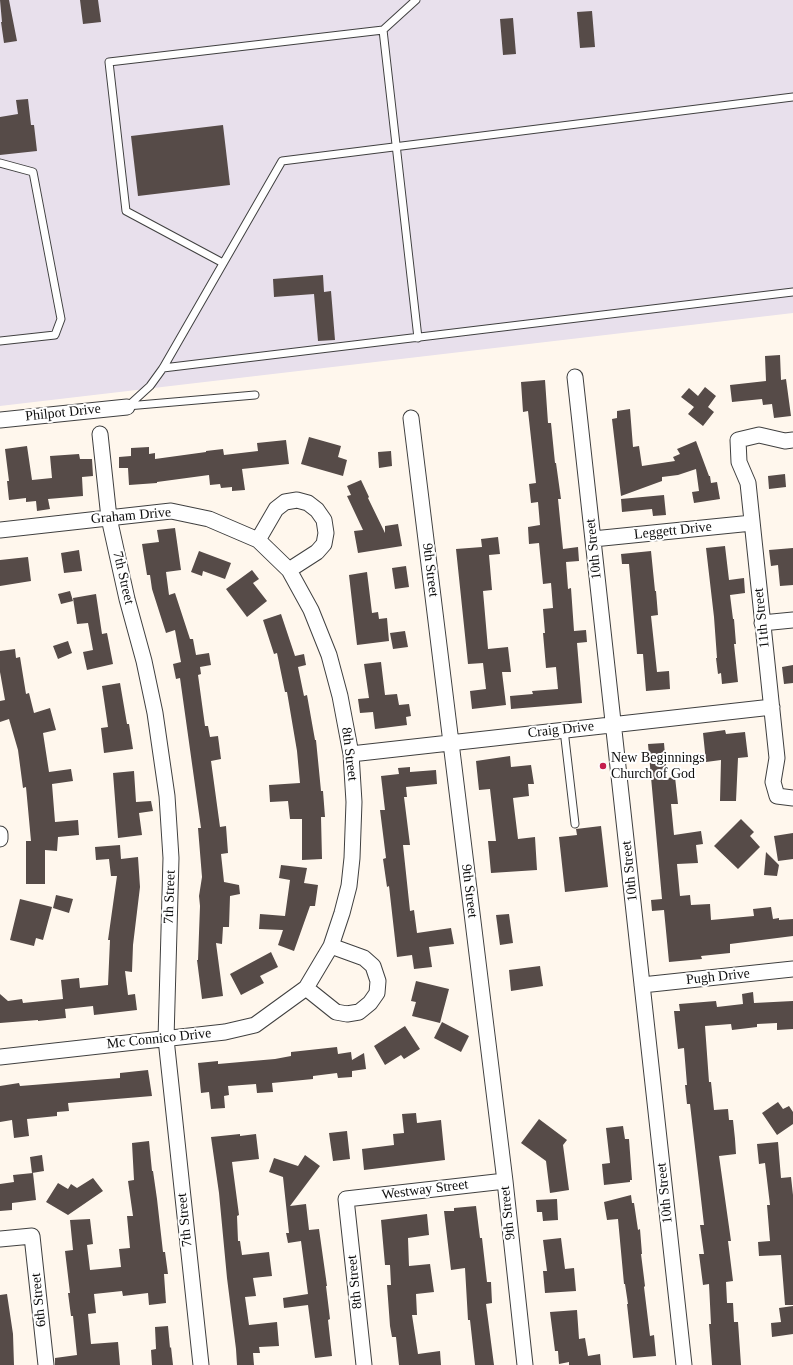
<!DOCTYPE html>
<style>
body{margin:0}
canvas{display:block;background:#fff7ed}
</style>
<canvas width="793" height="1365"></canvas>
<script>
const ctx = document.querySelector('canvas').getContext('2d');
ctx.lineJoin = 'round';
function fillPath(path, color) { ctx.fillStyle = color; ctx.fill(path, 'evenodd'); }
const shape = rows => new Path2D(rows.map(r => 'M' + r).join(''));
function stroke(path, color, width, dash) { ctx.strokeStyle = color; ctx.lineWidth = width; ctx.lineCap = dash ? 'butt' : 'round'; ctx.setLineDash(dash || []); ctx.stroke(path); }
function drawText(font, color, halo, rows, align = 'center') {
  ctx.font = font + ' Georgia,serif'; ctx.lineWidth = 4; ctx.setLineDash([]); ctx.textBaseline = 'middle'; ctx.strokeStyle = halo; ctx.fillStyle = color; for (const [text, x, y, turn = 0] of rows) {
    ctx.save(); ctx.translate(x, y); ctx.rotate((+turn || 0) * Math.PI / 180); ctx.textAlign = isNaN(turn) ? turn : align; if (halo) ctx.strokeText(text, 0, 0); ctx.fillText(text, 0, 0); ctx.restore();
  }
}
const industrial = shape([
 [0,0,793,0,793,313,0,406]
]);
const building = shape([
 [0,0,9,0,17,41,4,43,1,22,2,22],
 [80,0,98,0,101,22,83,24],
 [592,11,595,47,580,48,577,12],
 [513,18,516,54,503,55,500,19],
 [28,99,31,125,34,125,37,151,0,155,0,117,18,114,16,100],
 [223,125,230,185,138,196,131,136],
 [323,275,324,292,331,291,335,340,318,341,314,294,274,297,273,279],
 [780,355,781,380,786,379,791,416,774,418,772,404,763,405,762,399,732,402,730,385,766,381,765,356],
 [545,380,548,423,551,423,555,463,556,463,561,499,558,499,563,549,578,547,579,561,566,562,568,589,571,588,574,631,586,630,587,642,577,643,582,703,511,709,510,696,533,694,532,691,558,689,556,667,546,668,543,633,545,633,543,609,553,608,551,583,543,584,539,543,529,544,528,527,540,525,538,502,531,503,529,484,536,483,528,411,523,412,521,382],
 [705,387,716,396,708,407,714,412,703,426,688,414,694,407,681,397,689,388,698,396],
 [630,409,633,447,639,446,642,466,675,461,673,457,680,454,677,449,696,441,709,476,710,476,711,483,717,482,720,499,694,503,692,492,699,491,696,469,678,475,662,477,662,481,621,496,612,419,617,418,617,411],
 [309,437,341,446,338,457,347,460,343,476,301,464],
 [286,440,289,464,242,469,245,490,232,491,232,487,221,488,220,484,210,485,209,475,157,482,157,483,129,485,128,468,119,468,119,457,131,456,131,448,149,447,149,454,155,453,155,459,206,452,206,451,223,449,224,455,258,451,257,443],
 [27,446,32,480,52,478,50,456,79,454,80,459,92,459,93,476,82,477,83,496,48,499,50,509,37,511,36,501,26,502,26,498,9,500,7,481,9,481,5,449],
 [391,451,392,466,379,468,378,452],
 [785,474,786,487,769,489,768,476],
 [361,480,369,497,368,498,385,533,385,526,398,524,402,546,358,553,354,531,363,530,347,496,351,495,347,486],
 [664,495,666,515,653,516,652,509,622,512,621,499],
 [175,528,181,570,166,572,169,595,175,593,190,639,193,639,196,655,209,653,211,665,200,667,201,674,198,675,205,726,208,726,210,737,218,736,221,759,211,761,220,827,226,826,228,853,221,854,224,882,239,885,240,894,230,896,229,927,223,927,222,944,216,943,223,996,202,999,197,960,198,960,200,906,199,896,202,877,198,828,201,828,180,678,176,679,173,664,181,662,175,630,166,633,152,589,150,575,147,575,142,544,159,542,157,530],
 [498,537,500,554,489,555,492,590,483,591,488,649,508,647,511,672,502,672,506,705,472,709,470,691,486,689,483,663,468,664,456,549,482,547,481,539],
 [725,546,729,580,744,578,745,593,730,595,733,619,734,619,736,644,734,644,738,682,722,684,721,673,718,674,716,658,717,658,714,617,706,548],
 [793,548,793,585,780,586,778,565,771,566,769,550],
 [79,550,82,571,64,573,61,553],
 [199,551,231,563,225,579,203,571,202,576,191,572],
 [651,551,655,591,656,591,658,615,651,616,657,672,669,671,670,689,646,691,643,654,637,654,629,564,622,564,621,554],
 [28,557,31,581,0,586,0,560],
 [406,566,409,587,395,589,392,568],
 [252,570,259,579,253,583,267,601,247,617,226,589],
 [367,572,372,613,378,612,379,619,387,618,389,641,357,645,349,575],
 [70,591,73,601,61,604,58,594],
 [96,594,102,634,107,633,113,664,87,670,83,652,93,650,88,623,77,624,73,598],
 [281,614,295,656,304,654,306,665,298,667,304,696,307,695,315,740,316,740,321,791,323,791,325,817,321,817,322,859,302,860,302,819,290,819,288,801,270,802,269,785,300,783,297,751,287,692,285,692,277,653,274,654,263,620],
 [405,631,408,647,393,649,390,633],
 [68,641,72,653,58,659,53,646],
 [15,649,16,658,20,657,26,694,29,693,34,713,50,708,56,730,43,733,49,772,71,769,73,781,52,784,55,822,78,820,79,835,58,837,57,851,45,850,45,884,26,884,26,841,31,841,26,787,23,788,18,750,9,719,0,722,0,701,5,700,0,672,0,651],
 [381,662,385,695,397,694,399,705,409,704,411,716,406,717,407,725,375,729,373,712,360,713,358,699,369,698,364,664],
 [793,665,793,683,784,684,782,667],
 [120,683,127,724,129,724,133,749,104,753,101,728,108,727,102,686],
 [725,730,726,734,745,732,748,757,738,758,736,801,720,801,721,760,706,762,703,733],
 [664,743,667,778,675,777,678,804,671,804,674,835,701,831,703,844,696,845,698,863,677,864,680,896,690,895,691,905,710,904,711,920,754,916,753,909,771,907,773,919,779,918,779,920,793,919,793,936,730,944,730,953,701,956,702,959,669,962,664,910,652,911,651,900,662,899,648,744],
 [510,756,511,767,531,765,534,784,528,784,529,796,513,798,518,839,535,837,537,870,491,873,488,841,496,841,490,789,479,790,476,761],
 [410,767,410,772,436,770,437,784,406,787,407,797,404,797,410,845,403,845,410,911,414,910,417,933,451,928,454,944,429,947,432,967,414,969,412,955,397,957,389,886,387,887,383,859,386,858,380,810,385,810,381,776,399,774,398,768],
 [134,771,136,802,151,801,153,811,139,813,142,835,118,838,113,773],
 [741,819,754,832,750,836,760,847,738,869,714,846],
 [601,826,608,887,565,892,559,837,577,835,576,829],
 [793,833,793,859,778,861,774,836],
 [120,845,121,859,138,857,140,887,133,945,132,972,125,971,128,995,135,994,137,1010,94,1015,93,1006,65,1009,66,1018,38,1021,38,1020,0,1023,0,994,8,1001,22,999,23,1003,63,999,61,980,79,978,80,988,108,985,110,940,108,940,117,876,111,876,109,859,96,860,95,847],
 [766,852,779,865,777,876,764,875],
 [281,865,307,868,304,883,318,885,315,906,310,906,294,951,278,945,283,930,259,929,260,914,285,916,290,880,279,878],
 [56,895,73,899,69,913,53,908],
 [20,899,52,907,43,940,36,938,34,946,10,940],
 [509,914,513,943,500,945,496,915],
 [271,952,278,967,260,976,264,983,241,995,230,974],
 [540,966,543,986,511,991,509,970],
 [416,981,449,989,440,1023,412,1016,416,1002,411,1001],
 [753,992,754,1003,793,1001,793,1029,777,1030,777,1023,757,1024,757,1027,732,1030,731,1024,705,1026,709,1082,711,1082,714,1110,728,1109,729,1120,733,1120,735,1139,736,1154,719,1156,731,1241,728,1241,733,1281,726,1282,727,1303,733,1303,734,1322,738,1322,741,1365,712,1365,709,1324,711,1324,709,1284,703,1285,699,1254,704,1254,700,1225,704,1225,690,1104,687,1104,685,1085,687,1085,684,1048,678,1049,674,1011,680,1011,679,1004,716,1001,717,1007,743,1004,742,994],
 [442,1022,469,1036,461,1052,434,1038],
 [405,1026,420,1049,404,1059,401,1055,385,1065,374,1046],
 [337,1047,338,1054,351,1052,352,1060,364,1053,366,1069,352,1071,352,1077,338,1078,337,1073,313,1076,313,1079,272,1083,273,1092,257,1093,256,1084,228,1086,229,1095,224,1096,225,1108,211,1109,209,1092,201,1093,198,1063,218,1061,218,1064,275,1059,291,1056,291,1052],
 [148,1070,152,1096,68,1103,69,1111,57,1112,57,1116,27,1119,29,1136,14,1138,12,1120,0,1122,0,1086,19,1083,20,1086,120,1078,120,1073],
 [778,1102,783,1109,789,1106,793,1112,793,1124,777,1135,762,1113],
 [416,1113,417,1123,441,1120,445,1160,364,1170,362,1149,394,1145,393,1134,404,1133,402,1114],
 [539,1119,567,1140,563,1145,569,1190,550,1193,546,1161,521,1143],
 [623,1126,625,1139,629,1139,632,1180,630,1180,630,1182,604,1185,602,1164,610,1163,606,1128],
 [347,1131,350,1159,333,1161,329,1133],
 [240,1134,240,1136,256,1134,259,1159,232,1162,239,1215,237,1216,238,1241,240,1241,242,1255,269,1252,272,1276,253,1278,256,1296,245,1297,249,1325,277,1322,279,1346,259,1347,260,1353,253,1353,254,1365,237,1365,236,1349,227,1278,219,1193,211,1137],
 [149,1141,152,1171,153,1171,157,1199,163,1252,165,1252,168,1274,164,1274,166,1303,149,1305,148,1293,123,1296,122,1291,94,1294,96,1313,88,1314,91,1344,118,1342,120,1365,55,1365,55,1358,77,1355,73,1316,71,1316,68,1293,70,1293,65,1251,73,1250,70,1220,90,1219,93,1244,87,1245,90,1270,121,1267,119,1249,130,1248,127,1216,133,1216,128,1181,134,1180,132,1143],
 [778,1142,781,1178,791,1177,793,1195,793,1305,785,1305,781,1255,759,1256,758,1242,770,1241,767,1205,770,1205,765,1163,759,1164,757,1144],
 [42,1155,44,1171,32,1173,30,1157],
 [305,1155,320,1166,290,1206,306,1204,309,1230,319,1229,327,1286,326,1286,330,1319,328,1320,332,1356,315,1358,308,1305,284,1308,283,1298,308,1294,301,1241,288,1243,286,1233,289,1233,283,1177,269,1172,274,1158,298,1166],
 [33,1173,36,1200,12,1203,12,1210,0,1211,0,1184,14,1182,13,1175],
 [93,1178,103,1191,68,1215,46,1202,58,1183,68,1189,71,1184,77,1188],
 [631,1195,632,1203,634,1203,638,1230,640,1229,642,1254,641,1254,645,1286,644,1287,650,1336,654,1335,656,1356,633,1358,627,1304,628,1304,625,1284,624,1284,618,1219,607,1220,604,1202],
 [557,1199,558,1220,543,1221,542,1212,537,1212,536,1200],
 [476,1206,480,1238,482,1238,487,1282,491,1282,492,1303,486,1304,494,1365,475,1365,470,1320,468,1320,465,1268,451,1270,444,1211,454,1211,454,1208],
 [427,1214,429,1235,408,1238,409,1266,430,1264,434,1292,416,1294,417,1315,412,1315,418,1354,440,1351,441,1365,399,1365,396,1337,392,1337,390,1326,387,1285,391,1285,390,1265,385,1265,381,1220],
 [561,1238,565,1269,574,1268,576,1291,545,1293,543,1271,547,1271,543,1240],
 [7,1294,13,1334,14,1365,0,1365,0,1295],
 [793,1306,793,1334,772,1337,771,1323,781,1322,779,1308],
 [577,1310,579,1339,585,1338,588,1356,600,1354,601,1365,569,1365,569,1362,559,1364,558,1351,555,1351,550,1312],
 [168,1326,170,1348,171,1347,173,1365,152,1365,151,1350,156,1349,155,1327]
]);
const service = shape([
 [416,0,383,30,418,338],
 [0,163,33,172,61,319,55,335,0,341],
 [223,263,126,211,109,62,383,30],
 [163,368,793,292],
 [127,406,255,395],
 [127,407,150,386,163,368,282,161,793,97],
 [564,730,575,824]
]);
const minor = shape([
 [575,377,684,1365],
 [411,418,505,1181,525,1365],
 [0,420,127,407],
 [100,434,109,518,127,599,144,661,155,713,167,796,171,858,166,1039,201,1365],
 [793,440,785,441,759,435,738,440,739,462,748,483,777,758,773,782,777,796,793,798],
 [0,530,171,511,209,519,258,540,289,570,311,610,329,655,340,696,351,754,354,802,352,858,349,886,342,913,331,946,306,988,255,1025,225,1032,0,1057],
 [593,539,752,523],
 [258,540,276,509,285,502,297,500,308,503,317,510,324,520,326,533,324,544,317,552,289,570],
 [762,623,793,620],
 [351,754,772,707],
 [0,834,0,839],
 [642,985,793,969],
 [306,988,336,1012,347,1014,359,1012,370,1003,377,993,378,981,373,966,364,958,331,946],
 [0,1239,32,1236,46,1365],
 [364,1365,346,1199,505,1181]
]);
const markers = [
 [603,766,4,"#c51d4d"]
];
const streetNames = [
 ["Philpot Drive",63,413,-6],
 ["Graham Drive",131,516,-5],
 ["Leggett Drive",673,531,-6],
 ["10th Street",594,549,-96],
 ["9th Street",430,570,83],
 ["7th Street",123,578,77],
 ["11th Street",762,618,-96],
 ["Craig Drive",561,730,-6],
 ["8th Street",349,754,83],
 ["10th Street",630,871,-96],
 ["9th Street",469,891,83],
 ["7th Street",170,897,-88],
 ["Pugh Drive",718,977,-6],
 ["Mc Connico Drive",159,1039,-6],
 ["Westway Street",425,1190,-7],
 ["10th Street",665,1193,-96],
 ["9th Street",508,1213,-96],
 ["7th Street",185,1220,-96],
 ["8th Street",355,1282,-96],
 ["6th Street",39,1300,-96]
];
const poiNames = [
 ["New Beginnings",611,758],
 ["Church of God",611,774]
];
fillPath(industrial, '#e8e0ec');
fillPath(building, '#564b48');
stroke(service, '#404040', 9);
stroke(minor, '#404040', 17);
stroke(service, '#fff', 7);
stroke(minor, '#fff', 15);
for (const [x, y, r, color] of markers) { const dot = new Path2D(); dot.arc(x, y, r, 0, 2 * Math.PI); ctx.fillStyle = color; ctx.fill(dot); stroke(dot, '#fff', 1.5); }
drawText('14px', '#0d0d0d', '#fff', streetNames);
drawText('14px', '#0d0d0d', '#fff', poiNames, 'left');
</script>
